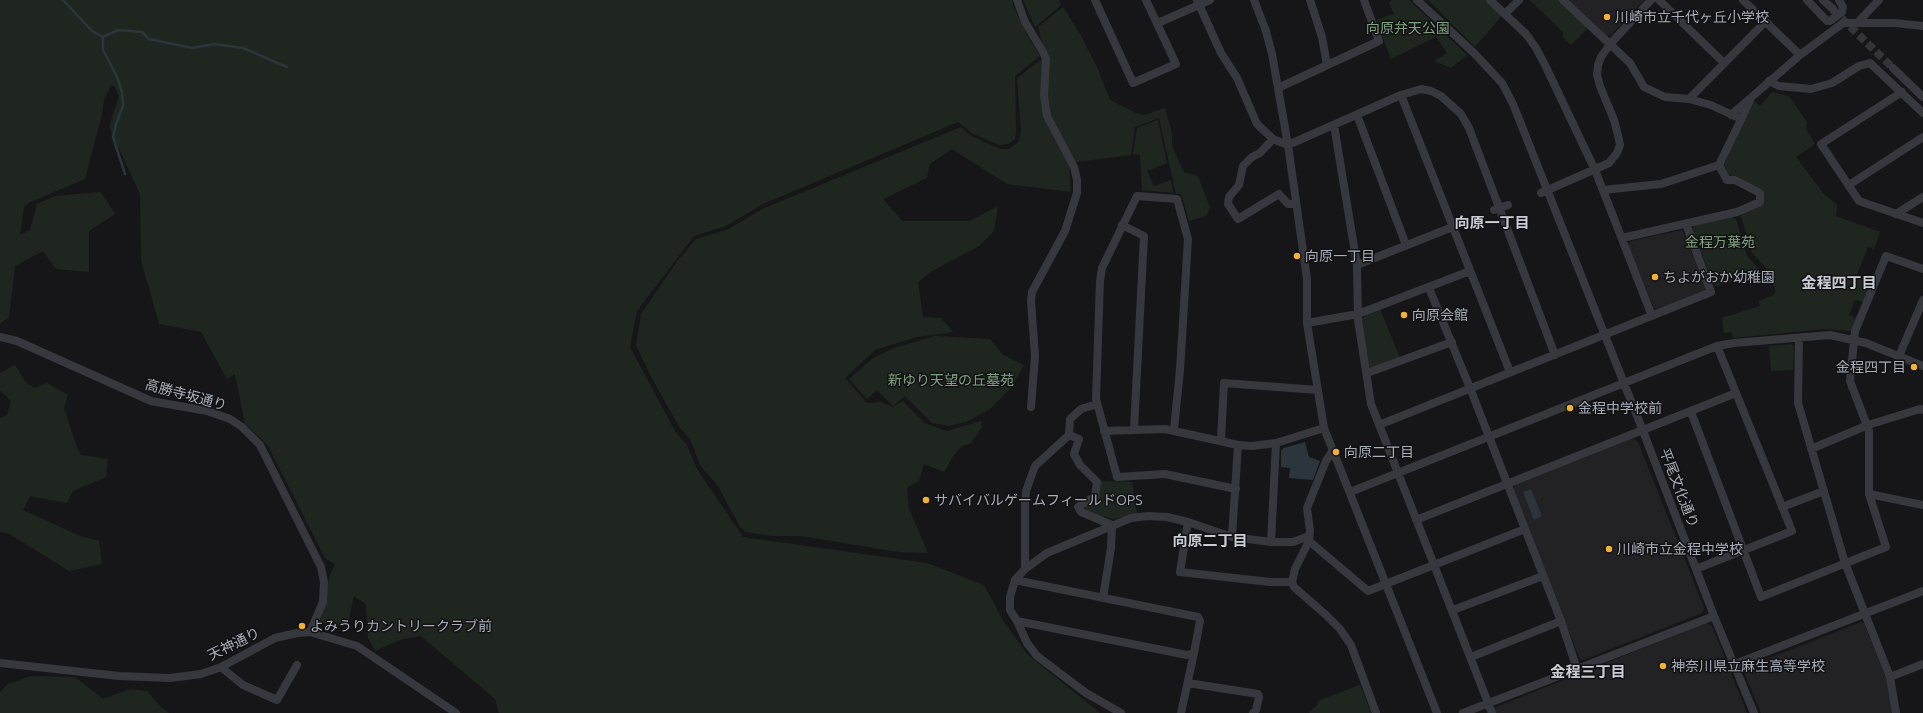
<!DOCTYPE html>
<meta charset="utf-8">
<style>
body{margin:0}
canvas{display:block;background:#161618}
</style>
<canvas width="1923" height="713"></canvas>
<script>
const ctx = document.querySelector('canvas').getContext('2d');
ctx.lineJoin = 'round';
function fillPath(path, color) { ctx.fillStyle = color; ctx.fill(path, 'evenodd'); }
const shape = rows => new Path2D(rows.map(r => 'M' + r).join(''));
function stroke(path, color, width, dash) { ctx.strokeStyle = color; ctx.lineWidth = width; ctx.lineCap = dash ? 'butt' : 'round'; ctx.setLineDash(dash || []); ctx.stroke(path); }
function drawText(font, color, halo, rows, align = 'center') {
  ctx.font = font + ' Ubuntu,"Noto Sans JP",sans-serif'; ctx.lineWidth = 3; ctx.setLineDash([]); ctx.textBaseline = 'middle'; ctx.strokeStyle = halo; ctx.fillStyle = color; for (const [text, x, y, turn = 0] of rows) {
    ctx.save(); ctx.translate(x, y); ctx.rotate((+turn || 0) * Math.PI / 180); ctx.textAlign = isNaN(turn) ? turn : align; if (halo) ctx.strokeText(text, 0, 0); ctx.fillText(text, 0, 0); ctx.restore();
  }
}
const built = shape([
 [1569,0,1644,0,1612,34,1607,36],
 [1682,230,1706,287,1704,291,1658,309,1654,308,1628,245,1631,241],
 [1633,438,1638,442,1704,608,1702,613,1583,660,1580,659,1513,490,1515,485],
 [1861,622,1864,623,1887,681,1893,713,1761,713,1744,672,1747,667],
 [1706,623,1712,626,1747,713,1495,713,1494,710,1496,707]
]);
const green = shape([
 [0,0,1012,0,1013,6,1026,33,1040,56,1015,76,1016,131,1015,139,1008,144,999,145,973,134,958,122,763,204,726,226,694,236,637,311,630,347,676,433,687,445,697,469,743,537,927,563,984,585,1004,622,1028,655,1100,713,499,713,495,699,421,636,400,640,375,651,368,638,366,604,354,596,349,619,344,626,320,623,330,575,335,564,325,558,267,444,245,424,235,374,227,379,201,332,159,324,141,260,140,194,109,127,119,96,115,87,111,85,104,100,102,114,85,179,30,202,24,207,20,235,30,230,37,204,53,197,65,195,101,192,115,214,89,231,89,272,56,269,43,251,15,266,9,317,0,324],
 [1023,0,1059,0,1061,5,1035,27],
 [1392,0,1409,0,1467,55,1451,68,1434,61,1447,53,1436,37,1391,59,1376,20,1394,14,1389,3],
 [1428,0,1486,0,1501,12,1500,18,1475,47],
 [1530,0,1559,0,1588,28,1571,45,1562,36,1564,33],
 [1063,7,1079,32,1097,67,1110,100,1136,113,1144,115,1165,108,1172,133,1172,146,1184,172,1198,176,1210,208,1206,216,1189,221,1181,194,1176,194,1159,118,1135,127,1131,155,1069,163,1071,192,1007,184,952,149,930,164,927,178,883,199,902,221,970,221,998,206,994,231,979,246,932,271,918,282,923,317,941,318,953,332,917,337,875,350,845,378,867,403,881,402,892,407,903,401,924,423,947,431,981,421,982,427,971,443,962,446,953,456,944,472,924,464,919,481,907,487,909,509,928,553,899,552,801,536,772,536,746,532,740,527,718,486,700,465,690,439,680,428,651,377,636,345,641,314,678,260,696,239,729,229,762,209,961,127,971,136,1000,149,1010,149,1019,141,1021,131,1017,78,1046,56,1038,27],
 [1772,92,1789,96,1807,122,1806,129,1815,144,1796,157,1823,193,1837,205,1836,216,1880,232,1874,249,1868,247,1857,274,1872,280,1863,302,1855,300,1849,315,1857,318,1852,330,1849,331,1824,329,1733,338,1731,332,1724,333,1722,318,1760,306,1759,301,1773,295,1776,292,1766,268,1752,253,1741,216,1743,213,1763,204,1764,192,1738,177,1729,175,1724,165,1739,131,1755,102,1760,106],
 [1158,120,1167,163,1147,171,1154,186,1171,180,1173,193,1142,190,1140,155,1133,154,1137,128],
 [1732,217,1736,219,1747,256,1758,268,1757,272,1718,286,1714,285,1692,229,1695,225],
 [1380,309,1400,358,1373,368,1369,366,1361,320,1366,315],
 [935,336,990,339,1003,355,1024,365,1011,388,990,409,966,422,949,426,932,423,905,396,893,406,877,390,867,399,849,379,873,358,894,348],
 [1791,344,1794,347,1793,370,1771,371,1769,346],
 [15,365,27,384,35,388,47,383,68,395,64,408,76,445,81,455,108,459,106,477,73,491,67,503,30,496,23,510,80,536,99,541,102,564,69,571,8,533,0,532,0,418,7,415,11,401,0,390,0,373],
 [1100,481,1132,482,1137,514,1113,519,1085,511,1084,507,1097,500],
 [31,676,75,677,103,699,131,689,147,691,160,706,169,713,0,713,0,692,8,684],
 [1360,685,1371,713,1309,713,1316,706,1320,700]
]);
const water = shape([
 [1305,442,1309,457,1320,461,1313,480,1289,478,1290,468,1281,467,1281,451,1284,448],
 [1531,489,1542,516,1534,520,1523,492]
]);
const stream = shape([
 [63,0,92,31,103,37,118,30,142,32,149,39,193,48,214,44,243,48,287,67],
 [103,37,103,50,117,77,122,92,123,106,116,124,113,137,125,174]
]);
const minorTunnel = shape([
 [1833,10,1893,68]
]);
const minor = shape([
 [1017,0,1025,22,1043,52,1046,59,1044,96,1047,116,1074,167,1077,180,1077,193,1065,231,1032,292,1031,301,1035,356,1031,407],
 [1095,0,1133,83,1176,64,1146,0],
 [1197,0,1221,53,1237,78,1257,124,1273,139,1288,145,1401,95,1421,89,1431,91,1441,96,1461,114,1469,128,1555,355],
 [1254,0,1266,31,1272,54,1288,145,1307,279,1307,323,1324,428,1437,713],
 [1310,0,1322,37,1327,65],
 [1417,0,1474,53,1502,83,1513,104,1643,431,1714,616,1754,713],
 [1490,0,1526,34,1536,48,1545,65,1595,170,1652,316],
 [1563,0,1630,63,1644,87,1665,97,1689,99,1711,105,1741,119],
 [1659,0,1724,63],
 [1743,0,1800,55],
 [1807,0,1827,21,1830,21,1842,12,1843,7,1839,0],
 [1823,0,1833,9],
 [1506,13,1519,0],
 [1858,22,1879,0],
 [1158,23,1210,0],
 [1893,68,1923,97],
 [1769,81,1779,86,1811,89,1832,83,1859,66,1870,63,1923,113],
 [1278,88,1379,41,1364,0],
 [1902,92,1821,144,1859,201,1923,223],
 [1401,95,1510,372],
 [1689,99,1765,22],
 [1357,115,1406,245],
 [1731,115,1800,55,1843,23,1895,23,1923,26],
 [1334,125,1357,265,1358,320,1371,404,1492,713],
 [1273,139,1260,153,1252,157,1243,166,1239,185,1229,197,1228,204,1238,219,1279,194,1288,204,1295,204],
 [1849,185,1923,137],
 [1603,190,1661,184,1719,165,1750,101],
 [1541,193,1609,163,1617,153,1620,145,1618,135,1614,120,1600,86,1597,75,1598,65,1601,57,1611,43,1651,0],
 [1494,210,1508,205],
 [1896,214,1923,197],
 [1122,225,1144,236,1134,429],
 [1622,238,1737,212,1760,202,1760,193,1735,180,1727,180,1719,165],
 [1357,265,1460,224],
 [1429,288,1470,388,1561,621,1577,669],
 [1307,323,1358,314,1470,271],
 [0,337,17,341,151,401,207,411,230,419,242,427,260,445,321,567,324,582,323,602,310,632],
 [1799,338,1798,403,1845,563,1890,677,1896,713],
 [1899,356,1923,300],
 [1367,373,1452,342],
 [1691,412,1761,597,1886,547,1869,494,1869,431,1850,381,1855,331,1886,256,1923,269],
 [1379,425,1711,292,1686,224],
 [1174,429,1180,370,1188,239,1177,199,1137,196,1102,268,1100,281,1096,399,1117,477,1165,474,1236,489],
 [1104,431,1165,429,1238,445,1252,446,1276,443,1324,428],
 [1069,435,1079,439,1074,454,1080,465,1097,482,1095,496,1078,507,1081,512,1112,525,1111,548,1103,598],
 [1221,440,1224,383,1318,390],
 [1811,449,1868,425,1920,409,1923,410],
 [1333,450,1326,461,1307,508,1310,531,1309,541,1295,569,1292,582,1294,587,1326,615,1340,629,1351,645,1376,713],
 [1350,492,1717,346,1734,343,1830,335,1866,343,1923,366],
 [1869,494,1923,505],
 [1782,507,1824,491],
 [1416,520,1736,393],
 [1188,522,1180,572,1270,582,1292,582],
 [1232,537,1238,445],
 [1309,541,1368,591,1525,529],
 [1271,542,1276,443],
 [1025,569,1025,503,1026,491,1035,466,1069,435,1070,419,1081,409,1097,404],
 [1696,569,1792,531,1717,346],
 [1015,580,1198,617,1200,621,1194,653,1187,655,1017,621,1010,610,1010,597,1015,580,1025,569,1047,553,1131,518,1148,516,1167,517,1188,522,1232,537,1271,542,1293,542,1309,536],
 [1453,610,1543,576],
 [1017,621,1027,643,1037,656,1086,693,1121,713],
 [1471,657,1561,621],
 [0,663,119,676,170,678,201,674,221,667,275,638,297,633,310,632,357,646,456,713],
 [1735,664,1923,591],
 [221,667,243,685,277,700,297,665],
 [1890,677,1923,664],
 [1188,683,1258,694,1259,697,1256,710,1253,713],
 [1181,713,1194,653],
 [1463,713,1714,616]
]);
const markers = [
 [1607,17,4,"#f2b134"],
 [1297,256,4,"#f2b134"],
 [1655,277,4,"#f2b134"],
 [1404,315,4,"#f2b134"],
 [1914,367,4,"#f2b134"],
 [1570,408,4,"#f2b134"],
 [1336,452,4,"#f2b134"],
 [926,500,4,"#f2b134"],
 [1609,549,4,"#f2b134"],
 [302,626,4,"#f2b134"],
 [1663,666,4,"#f2b134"]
];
const poiNames = [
 ["川崎市立千代ヶ丘小学校",1615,17],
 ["向原一丁目",1305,256],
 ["ちよがおか幼稚園",1663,277],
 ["向原会館",1412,315],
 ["金程四丁目",1906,367,"right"],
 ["金程中学校前",1578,408],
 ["向原二丁目",1344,452],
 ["サバイバルゲームフィールドOPS",934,500],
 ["川崎市立金程中学校",1617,549],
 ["よみうりカントリークラブ前",310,626],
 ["神奈川県立麻生高等学校",1671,666]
];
const parkNames = [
 ["向原弁天公園",1408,28],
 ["金程万葉苑",1720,242],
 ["新ゆり天望の丘墓苑",951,380]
];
const streetNames = [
 ["高勝寺坂通り",186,395,15],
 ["平尾文化通り",1679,488,69],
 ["天神通り",234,644,-26]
];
const neighbourhoodNames = [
 ["向原一丁目",1492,223],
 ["金程四丁目",1839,283],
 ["向原二丁目",1210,541],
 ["金程三丁目",1588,672]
];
fillPath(built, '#222225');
fillPath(green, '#1e261f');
fillPath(water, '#2c353c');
stroke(stream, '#2c353c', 2.5);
stroke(minorTunnel, '#333438', 8, [8, 4]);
stroke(minor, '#37383d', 8);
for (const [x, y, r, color] of markers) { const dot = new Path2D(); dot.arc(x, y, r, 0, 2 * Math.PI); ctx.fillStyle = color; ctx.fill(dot); stroke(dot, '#111113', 1.5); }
drawText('14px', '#a8adb8', '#111113', poiNames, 'left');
drawText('14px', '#7fa381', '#111113', parkNames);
drawText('14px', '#a8adb8', '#111113', streetNames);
drawText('bold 15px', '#c9ccd4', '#111113', neighbourhoodNames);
</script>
